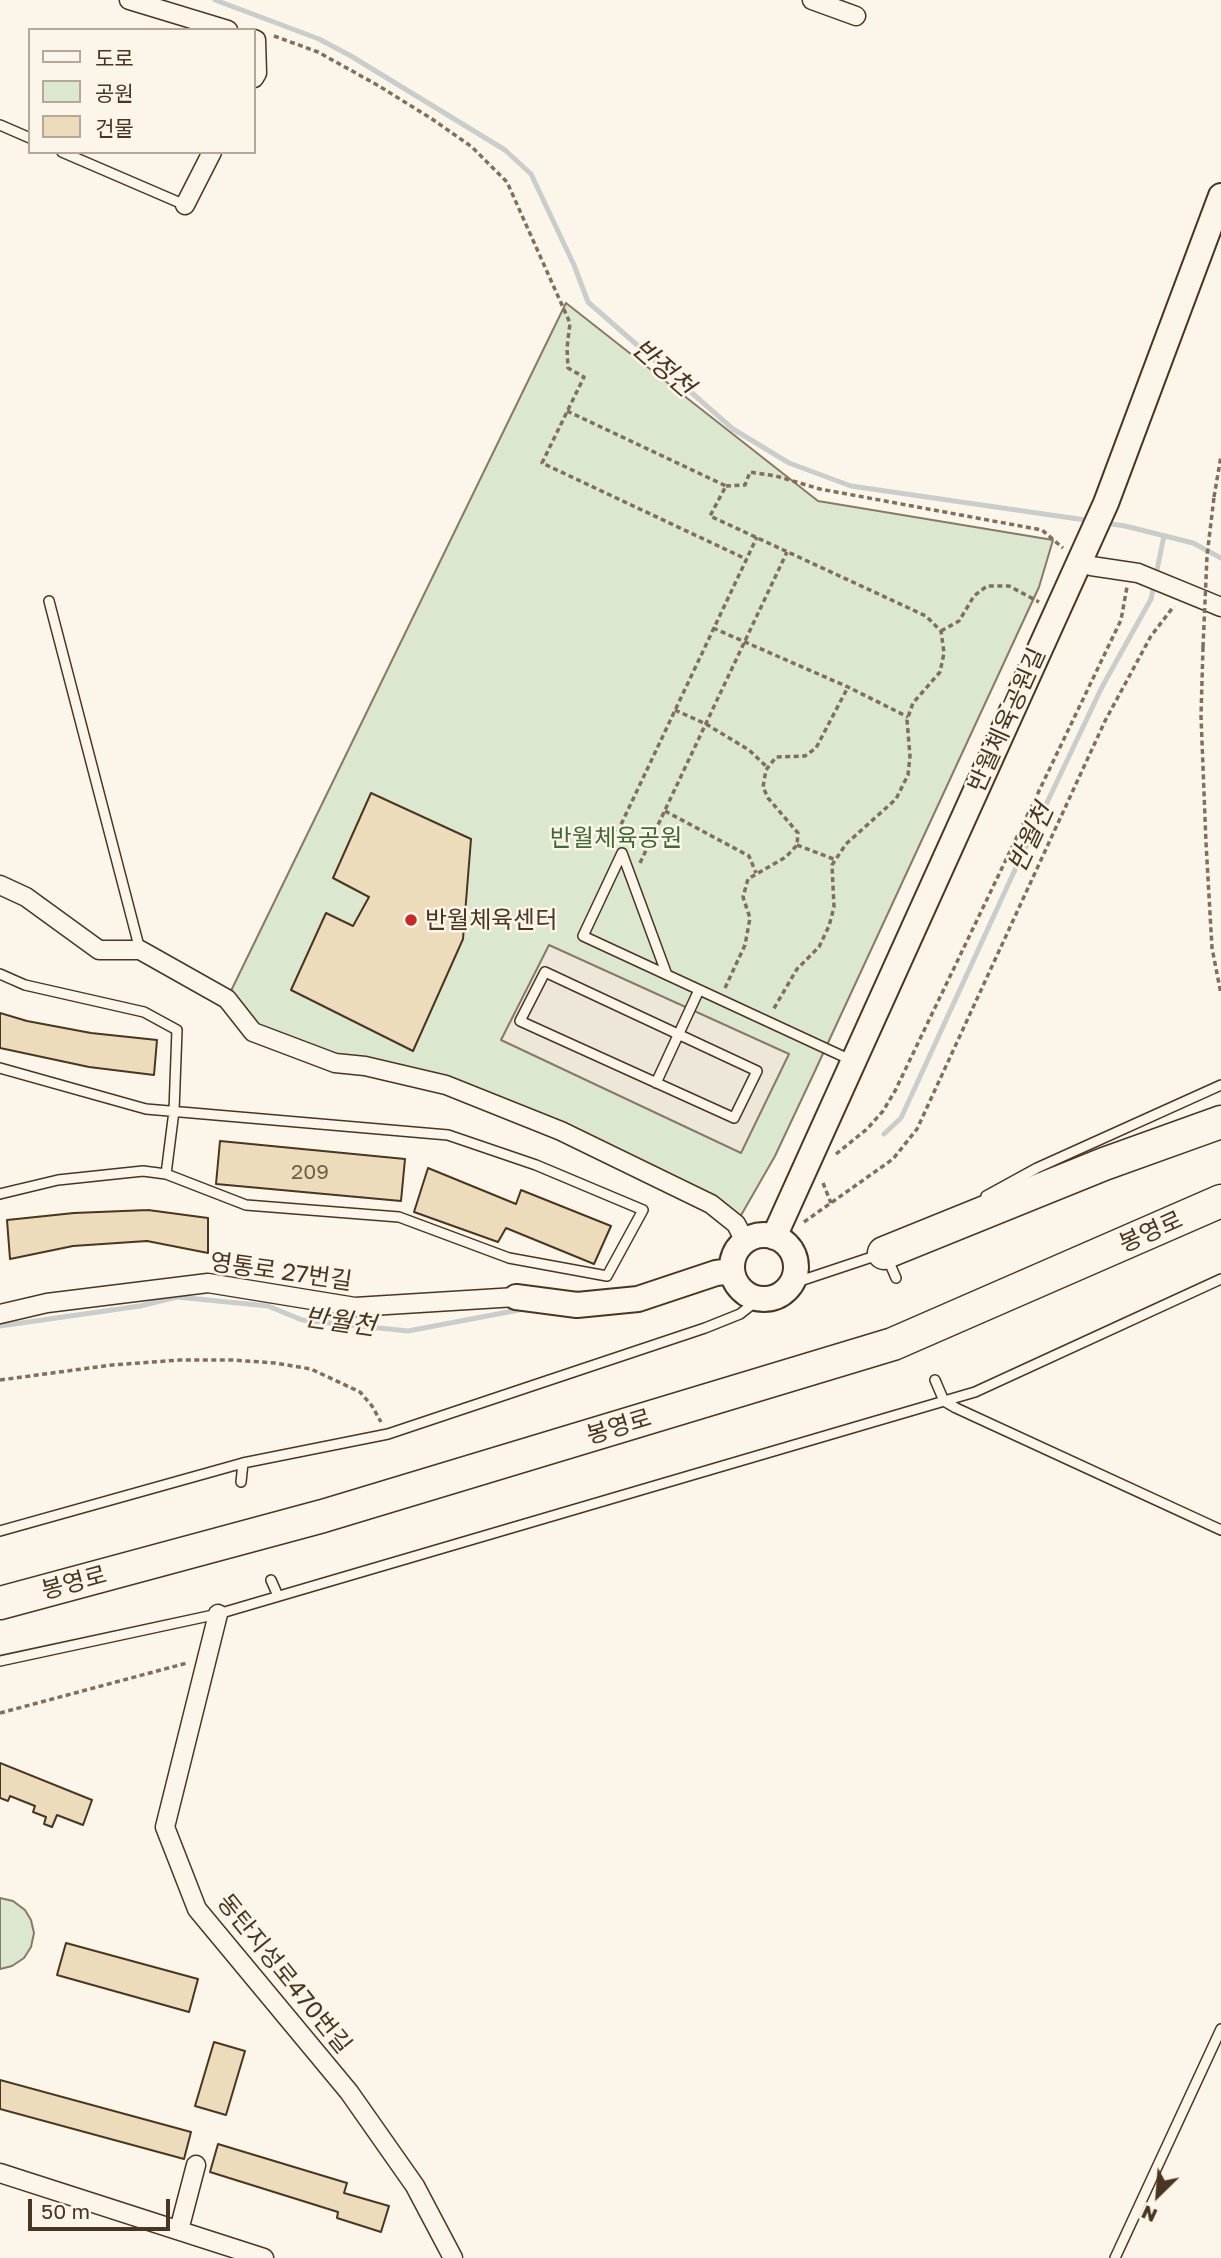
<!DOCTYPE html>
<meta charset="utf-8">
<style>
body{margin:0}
#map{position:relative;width:1221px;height:2258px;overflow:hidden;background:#fbf6e9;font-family:"Golos Text","Noto Sans KR",sans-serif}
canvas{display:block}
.legend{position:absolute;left:28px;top:28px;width:228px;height:126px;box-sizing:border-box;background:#fbf6e9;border:2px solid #b4a999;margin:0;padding:9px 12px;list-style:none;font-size:21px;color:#4a3520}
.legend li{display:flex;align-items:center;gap:14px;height:35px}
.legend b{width:35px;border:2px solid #b4a999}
.north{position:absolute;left:1123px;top:2160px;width:70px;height:70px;-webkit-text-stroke:5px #fbf6e9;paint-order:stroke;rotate:205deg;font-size:19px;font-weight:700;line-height:28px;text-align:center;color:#4a3520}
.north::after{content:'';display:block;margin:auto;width:24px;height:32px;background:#4a3520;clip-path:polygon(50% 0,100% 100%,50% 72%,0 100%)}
.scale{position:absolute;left:28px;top:2199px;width:142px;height:32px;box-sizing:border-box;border:4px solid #4a3520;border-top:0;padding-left:9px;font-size:21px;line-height:24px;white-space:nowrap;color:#4a3520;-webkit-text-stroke:5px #fbf6e9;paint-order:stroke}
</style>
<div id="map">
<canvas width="1221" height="2258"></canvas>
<ul class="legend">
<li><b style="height:9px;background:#fbf6e9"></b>도로</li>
<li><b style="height:19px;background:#dce7d0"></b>공원</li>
<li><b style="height:19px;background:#ecdcbc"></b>건물</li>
</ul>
<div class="north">N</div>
<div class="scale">50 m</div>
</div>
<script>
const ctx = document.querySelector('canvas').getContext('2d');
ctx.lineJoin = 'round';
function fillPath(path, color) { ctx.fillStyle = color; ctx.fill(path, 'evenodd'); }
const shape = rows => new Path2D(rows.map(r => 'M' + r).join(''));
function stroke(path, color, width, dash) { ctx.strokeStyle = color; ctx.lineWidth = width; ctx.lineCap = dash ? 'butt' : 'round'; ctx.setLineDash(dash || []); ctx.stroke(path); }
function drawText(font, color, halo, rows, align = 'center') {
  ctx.font = font + ' "Golos Text","Noto Sans KR",sans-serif'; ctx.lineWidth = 5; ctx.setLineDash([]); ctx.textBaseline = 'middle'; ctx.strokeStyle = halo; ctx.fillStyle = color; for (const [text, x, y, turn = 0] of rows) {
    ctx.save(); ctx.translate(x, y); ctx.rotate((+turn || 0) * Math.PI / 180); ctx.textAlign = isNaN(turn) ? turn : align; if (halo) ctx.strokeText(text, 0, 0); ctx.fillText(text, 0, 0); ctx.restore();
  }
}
const green = shape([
 [566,303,818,501,1053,540,1039,587,814,1073,775,1156,736,1224,561,1131,253,1032,227,999,566,303],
 [0,1898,13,1901,25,1910,31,1920,34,1933,31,1947,24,1958,12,1966,0,1969,0,1898]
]);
const parking = shape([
 [549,945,789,1054,741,1153,501,1040,549,945]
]);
const stream = shape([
 [215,0,319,39,351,56,505,150,531,174,574,265,588,302,733,429,789,463,851,486,1092,521],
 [1105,523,1125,526,1193,543,1221,558],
 [884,1134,901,1118,1013,874,1102,687,1151,599,1164,536],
 [0,1326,140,1306,177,1297,268,1306,302,1320,408,1331,524,1309]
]);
const building = shape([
 [371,793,471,839,463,939,413,1051,291,990,326,913,353,926,369,897,333,878,371,793],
 [0,1013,27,1021,91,1033,157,1040,154,1075,89,1067,0,1048,0,1013],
 [220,1141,405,1159,401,1201,216,1184,220,1141],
 [428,1168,516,1204,521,1190,611,1226,594,1264,506,1228,498,1242,414,1212,428,1168],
 [148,1210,208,1218,208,1253,147,1241,73,1246,10,1259,7,1220,74,1213,148,1210],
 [0,1763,92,1800,83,1825,57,1815,52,1827,44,1824,46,1817,33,1812,35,1806,10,1796,8,1801,0,1798,0,1763],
 [66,1943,198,1979,189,2012,57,1975,66,1943],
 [214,2042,245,2051,226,2115,195,2106,214,2042],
 [0,2080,191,2132,184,2159,0,2109,0,2080],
 [218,2144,347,2183,344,2193,389,2206,381,2232,337,2218,338,2212,210,2172,218,2144]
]);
const path = shape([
 [274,36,318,52,379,86,432,119,472,147,507,182,570,323,567,348,568,368,584,377,542,463,746,559],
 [567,411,726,486,710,516,926,616,941,631,944,653,940,672,913,703,907,720,910,756,908,775,896,799,846,844,832,865,834,907,829,926,819,947,797,969,773,1010],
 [726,486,745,485,750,472,776,476,820,489,1042,530,1063,548],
 [1214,497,1221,456],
 [713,628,848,687,908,717],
 [941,631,959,621,974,596,987,586,1009,586,1039,602],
 [1203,647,1201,716,1206,843,1212,948,1221,994],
 [675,710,706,724,749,750,768,768],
 [665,811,749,856,756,873],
 [619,840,617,833,757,537],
 [797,845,836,860],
 [640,863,787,552],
 [725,988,745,945,750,918,743,897,748,879,786,857,797,845,798,833,768,798,763,787,766,770,776,757,805,756,816,748,848,687],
 [836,1154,867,1129,883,1111,895,1091,1121,620,1127,587],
 [823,1183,831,1203],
 [804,1222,893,1159,917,1129,1105,721,1151,636,1174,606],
 [0,1380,112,1365,180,1360,232,1360,275,1363,311,1369,360,1392,372,1406,381,1422],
 [0,1713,187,1663]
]);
const lane = shape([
 [0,125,30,138],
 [62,152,185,205],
 [49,601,140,950],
 [545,972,757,1071,734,1118,520,1021,545,972],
 [0,974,25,985,144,1012,177,1030,174,1111,166,1174,143,1171,58,1180,0,1194],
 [667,975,622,853,583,936,853,1061],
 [0,1068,146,1109,448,1135,536,1165,643,1210,607,1276,509,1258,399,1217,246,1205,166,1174],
 [656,1083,699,990],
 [986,1196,1037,1168,1221,1085],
 [887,1257,896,1278],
 [791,1284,878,1255],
 [935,1380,944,1401,956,1408,1221,1530],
 [241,1482,243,1463],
 [0,1531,243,1463,388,1434,705,1328,740,1314,759,1299],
 [271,1580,278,1596],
 [0,1661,218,1614,975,1392,1221,1279],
 [1115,2258,1221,2029]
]);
const street = shape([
 [129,0,228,30],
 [812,0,856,16],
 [254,39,256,40,257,73,254,78],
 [185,205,212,152],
 [1078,562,1091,566,1138,573,1221,607],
 [0,885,26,897,99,950,140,950,227,999,253,1032,335,1063,365,1066,446,1085,561,1131,711,1204,736,1224,745,1241],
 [0,1314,47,1303,208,1283,355,1307,516,1297],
 [218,1614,165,1827,197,1909,349,2092,415,2186,453,2258],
 [0,2173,264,2258],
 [179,2230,196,2165]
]);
const secondary = shape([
 '732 1267a32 32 0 1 1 64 0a32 32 0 1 1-64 0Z',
 [774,1237,1106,503,1221,196],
 [516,1297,577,1305,638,1299,716,1273,732,1271]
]);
const highway = shape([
 [884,1253,1104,1164,1221,1122],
 [0,1603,323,1516,893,1344,1221,1201]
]);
const pathBridge = shape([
 [1203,647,1207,556,1214,497]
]);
const markers = [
 [411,920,7,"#c62828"]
];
const numberNames = [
 ["209",310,1172]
];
const streetNames = [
 ["반월체육공원길",1007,720,-66],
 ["봉영로",1151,1232,-24],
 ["영통로 27번길",281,1272,8],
 ["봉영로",619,1427,-17],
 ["봉영로",74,1583,-15],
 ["동탄지성로470번길",284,1974,51]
];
const parkNames = [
 ["반월체육공원",616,838]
];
const poiNames = [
 ["반월체육센터",425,920]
];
const waterNames = [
 ["반정천",663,368,41],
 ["반월천",1031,838,-65],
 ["반월천",340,1322,8]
];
fillPath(green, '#dce7d0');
stroke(green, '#887966', 2);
fillPath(parking, '#ede7d9');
stroke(parking, '#887966', 2);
stroke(stream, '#c9cecd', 5);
fillPath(building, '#ecdcbc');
stroke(building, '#4a3520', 2);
stroke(lane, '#4a3520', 12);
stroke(street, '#4a3520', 21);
stroke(secondary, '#4a3520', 28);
stroke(highway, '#4a3520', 35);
stroke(path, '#7f6f5c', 3.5, [5, 3.5]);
stroke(lane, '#fbf6e9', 9);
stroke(street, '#fbf6e9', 18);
stroke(secondary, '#fbf6e9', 24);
stroke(highway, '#fbf6e9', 32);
stroke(pathBridge, '#7f6f5c', 3.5, [5, 3.5]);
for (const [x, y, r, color] of markers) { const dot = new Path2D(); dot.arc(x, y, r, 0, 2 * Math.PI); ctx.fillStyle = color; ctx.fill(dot); stroke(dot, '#fbf6e9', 2.5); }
drawText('21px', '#725f47', null, numberNames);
drawText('24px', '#4a3520', '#fbf6e9', streetNames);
drawText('24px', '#436837', '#fbf6e9', parkNames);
drawText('24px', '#4a3520', '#fbf6e9', poiNames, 'left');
drawText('italic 26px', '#4a3520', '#fbf6e9', waterNames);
</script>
